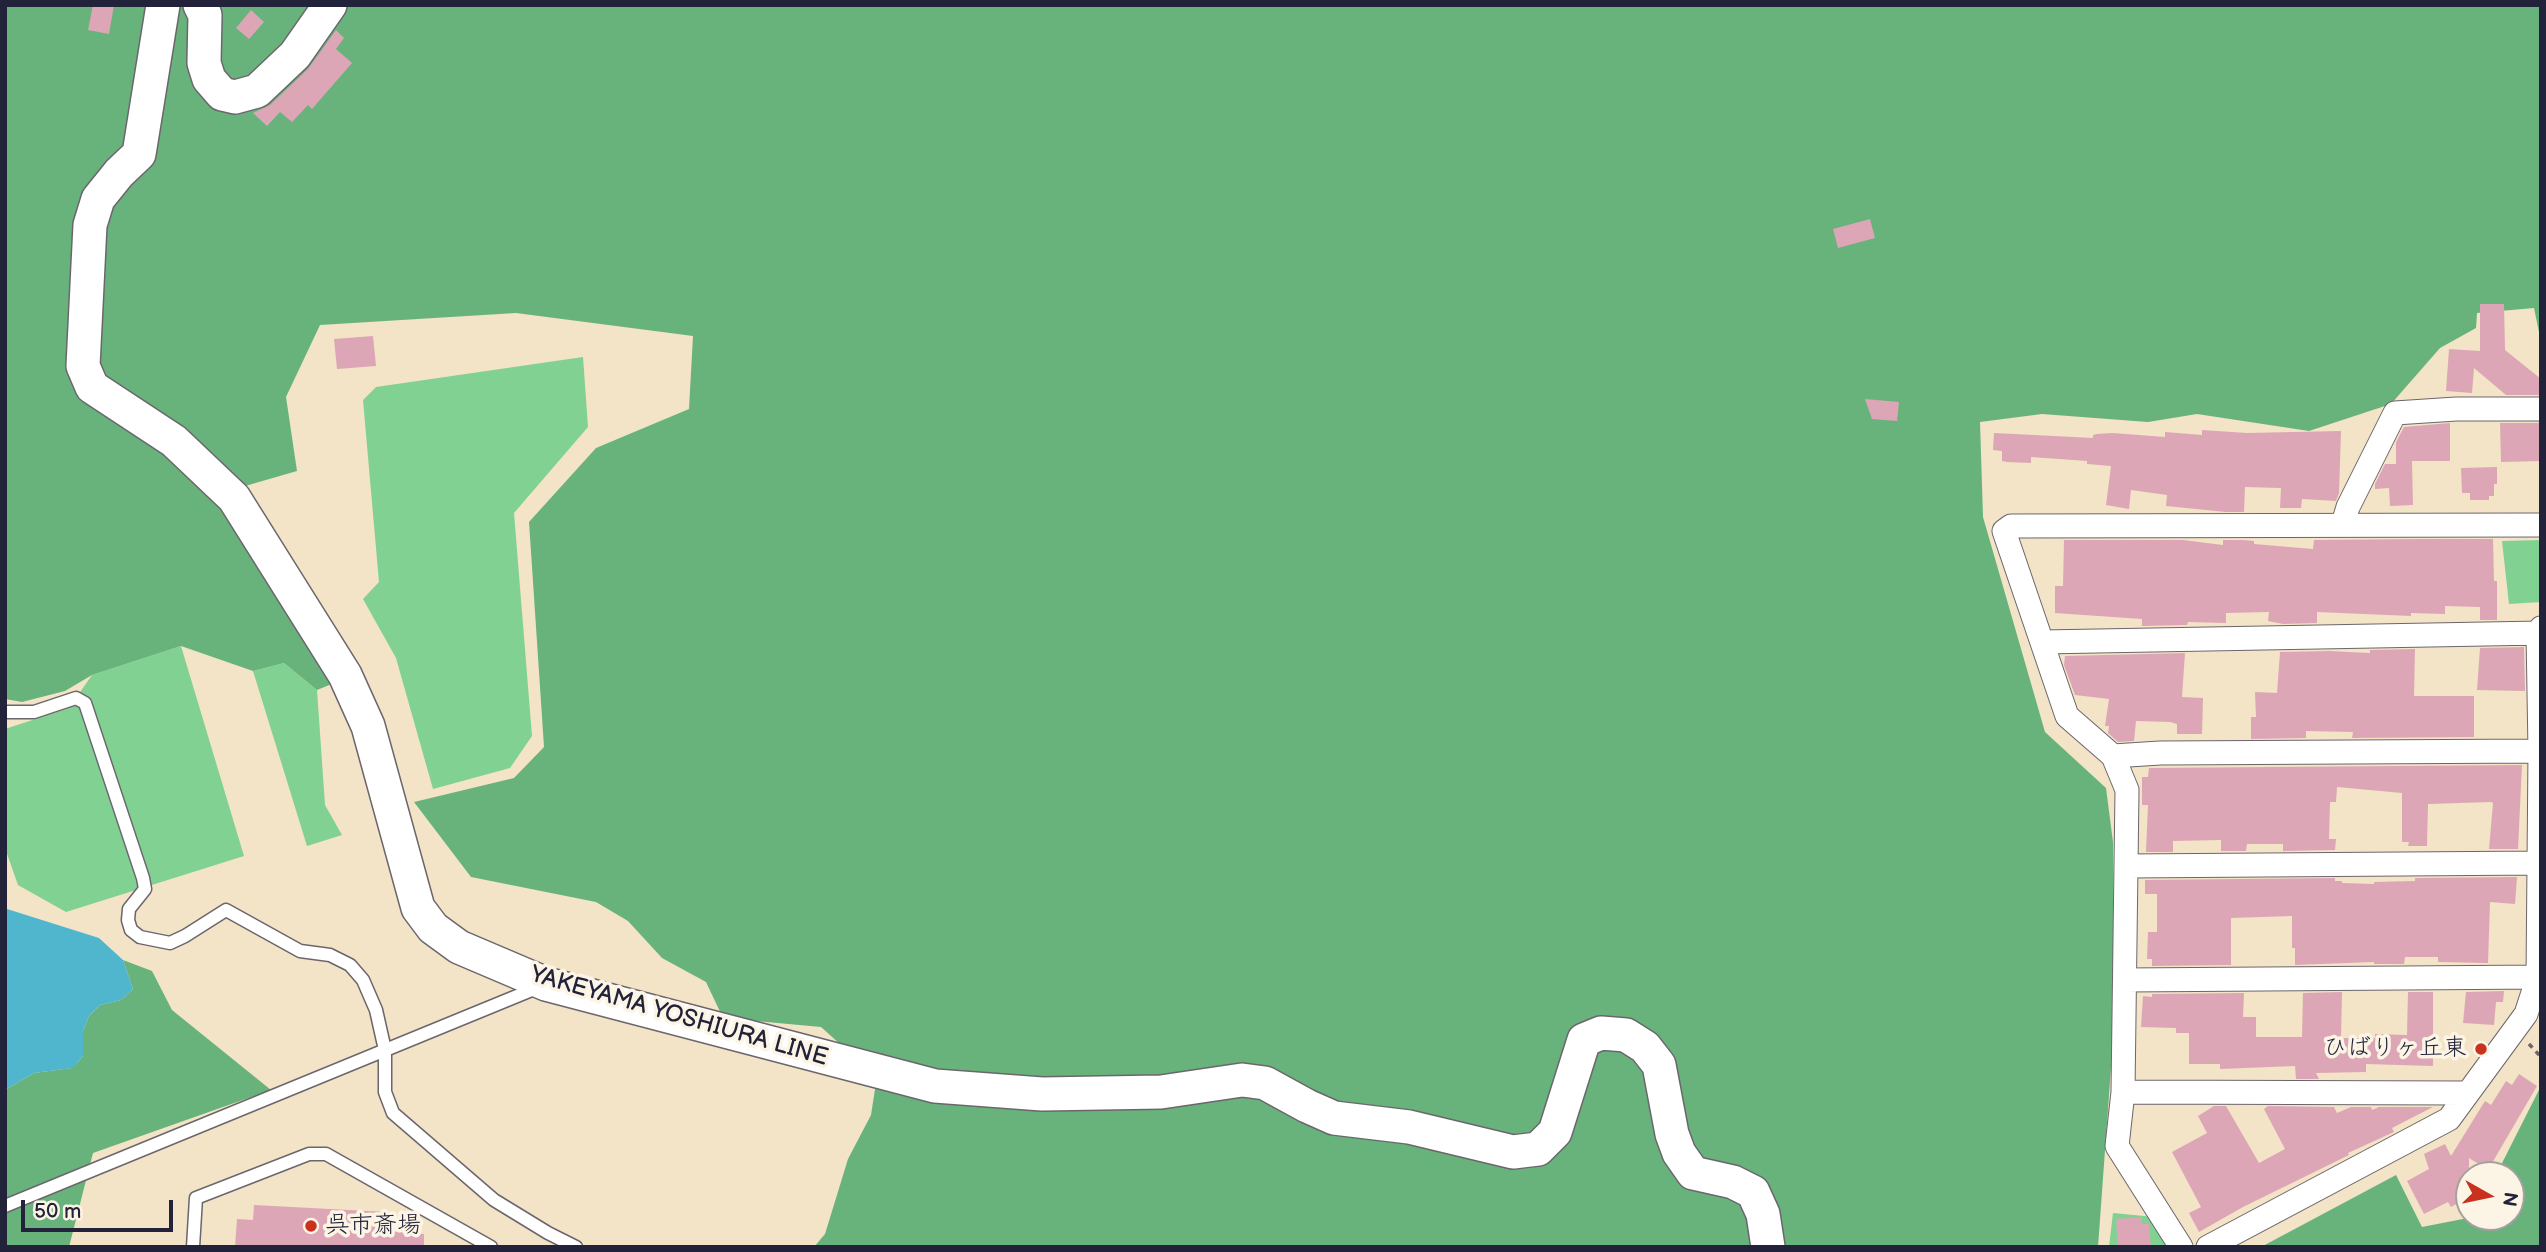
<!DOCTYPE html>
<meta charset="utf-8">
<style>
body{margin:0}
#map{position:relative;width:2546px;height:1252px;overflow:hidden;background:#f3e3c7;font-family:"Balsamiq Sans",sans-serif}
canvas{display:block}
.frame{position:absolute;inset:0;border:7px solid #22223b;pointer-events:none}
.north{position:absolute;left:2455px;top:1161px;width:70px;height:70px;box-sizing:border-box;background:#fcf5e5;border:2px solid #a5a1a1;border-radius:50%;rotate:99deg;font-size:19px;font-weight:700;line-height:28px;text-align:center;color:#22223b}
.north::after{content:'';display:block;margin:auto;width:24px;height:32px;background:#c8321e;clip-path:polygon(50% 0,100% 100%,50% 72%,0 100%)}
.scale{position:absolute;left:21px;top:1200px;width:152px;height:32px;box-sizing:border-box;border:4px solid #22223b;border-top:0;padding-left:9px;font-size:21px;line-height:24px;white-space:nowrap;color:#22223b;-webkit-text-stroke:5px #fcf5e5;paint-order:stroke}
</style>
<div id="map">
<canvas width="2546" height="1252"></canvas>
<div class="frame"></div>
<div class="north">N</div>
<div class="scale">50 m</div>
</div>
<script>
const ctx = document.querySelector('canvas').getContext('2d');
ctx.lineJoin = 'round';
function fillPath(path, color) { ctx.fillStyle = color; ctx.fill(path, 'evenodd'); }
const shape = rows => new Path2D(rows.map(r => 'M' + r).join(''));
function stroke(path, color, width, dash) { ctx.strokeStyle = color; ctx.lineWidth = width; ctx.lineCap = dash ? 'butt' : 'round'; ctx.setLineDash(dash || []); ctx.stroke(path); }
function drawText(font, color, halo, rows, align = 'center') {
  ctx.font = font + ' "Balsamiq Sans","Klee One",sans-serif'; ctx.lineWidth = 7; ctx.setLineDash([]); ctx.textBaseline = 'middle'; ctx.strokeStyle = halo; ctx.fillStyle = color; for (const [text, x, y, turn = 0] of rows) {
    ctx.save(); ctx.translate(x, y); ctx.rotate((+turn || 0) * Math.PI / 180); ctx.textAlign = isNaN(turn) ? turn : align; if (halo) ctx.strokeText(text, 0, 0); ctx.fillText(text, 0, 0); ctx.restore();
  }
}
const green = shape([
 [583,357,588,427,514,513,532,736,510,768,433,789,396,658,363,599,379,582,363,400,376,387],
 [2541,540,2541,602,2509,604,2502,541],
 [181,646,244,856,66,912,18,885,5,848,5,729,69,708,92,675],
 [284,663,317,690,325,805,342,835,307,846,253,671],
 [2113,1213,2154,1217,2171,1247,2109,1247]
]);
const forest = shape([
 [5,5,2541,5,2541,342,2534,308,2477,313,2476,328,2440,348,2391,404,2309,431,2197,414,2148,422,2042,414,1980,422,1983,517,2045,732,2106,788,2113,842,2114,1026,2098,1247,814,1247,825,1234,848,1159,871,1115,876,1083,868,1069,821,1027,723,1018,706,982,662,958,628,921,596,902,471,877,414,802,514,778,544,747,529,522,596,448,689,409,693,336,516,313,320,325,286,397,297,471,214,495,339,681,317,690,284,663,253,671,181,646,92,675,65,691,22,702,5,699],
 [123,960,152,971,172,1010,271,1090,93,1153,69,1247,5,1247,5,1090,34,1073,72,1068,78,1062,83,1056,83,1031,89,1016,100,1005,121,1000,133,989],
 [2541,1086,2541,1247,2261,1247,2396,1175,2422,1227,2473,1217,2511,1217,2511,1175,2496,1175]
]);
const water = shape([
 [7,909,99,938,123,960,133,989,121,1000,100,1005,89,1016,83,1031,83,1056,73,1068,34,1073,5,1090]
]);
const building = shape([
 [93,5,114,5,109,34,88,30],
 [251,10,264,22,249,39,236,28],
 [336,30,344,38,336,49,352,63,312,109,308,105,292,122,280,112,267,126,253,113,270,105,308,69],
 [1870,219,1875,238,1838,248,1833,229],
 [2480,304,2504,304,2505,350,2541,379,2541,395,2506,395,2474,368,2472,393,2446,391,2449,349,2480,351],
 [373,336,376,366,337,369,334,339],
 [1865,399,1899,402,1897,421,1872,419],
 [2450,423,2450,461,2412,461,2413,505,2390,506,2389,488,2375,489,2375,484,2385,464,2396,464,2396,442,2404,427],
 [2500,423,2541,423,2541,461,2501,462],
 [2202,430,2247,433,2341,431,2339,493,2336,501,2302,499,2301,508,2280,508,2281,488,2245,487,2244,512,2226,512,2166,506,2167,495,2131,490,2129,509,2106,505,2111,466,2087,464,2087,461,2031,457,2031,463,2007,462,2002,461,2002,451,1993,450,1994,433,2093,438,2093,435,2097,434,2112,433,2165,437,2165,432,2202,435],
 [2497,467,2497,484,2494,484,2494,496,2489,496,2489,500,2470,500,2470,493,2462,493,2461,468],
 [2426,539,2493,539,2494,581,2497,581,2497,620,2480,620,2480,607,2445,606,2445,614,2411,613,2411,616,2317,612,2317,623,2283,624,2268,621,2269,612,2226,613,2226,623,2188,622,2187,625,2142,626,2142,619,2055,613,2055,586,2063,586,2064,540,2183,540,2223,545,2223,540,2243,540,2254,541,2254,544,2313,549,2314,540],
 [2524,647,2525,691,2477,690,2480,648],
 [2415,649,2414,696,2474,696,2474,737,2352,738,2353,732,2306,731,2306,738,2251,739,2251,717,2256,717,2255,692,2277,693,2280,652,2329,651,2370,653,2370,650],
 [2185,653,2182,697,2203,698,2202,734,2177,734,2177,724,2170,722,2136,721,2134,741,2118,742,2108,733,2109,726,2105,726,2109,699,2075,695,2064,665,2065,656],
 [2522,765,2518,849,2489,849,2493,803,2491,802,2428,804,2427,846,2408,846,2409,842,2402,842,2402,793,2337,787,2336,802,2330,802,2329,839,2336,839,2335,850,2283,851,2283,844,2247,844,2246,851,2221,851,2221,840,2173,841,2173,852,2146,852,2148,805,2142,805,2142,777,2148,777,2149,768],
 [2517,877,2515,904,2490,902,2488,963,2438,962,2438,957,2405,957,2404,964,2374,964,2374,962,2295,965,2295,948,2292,948,2292,916,2231,918,2231,965,2152,966,2152,959,2147,959,2148,932,2157,932,2157,894,2145,894,2145,880,2335,878,2335,881,2342,881,2342,883,2374,884,2374,882,2415,881,2415,878],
 [2504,991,2503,1002,2496,1002,2494,1025,2463,1023,2466,992],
 [2342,992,2341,1038,2375,1038,2375,1034,2407,1035,2408,992,2433,992,2433,1066,2366,1064,2366,1072,2316,1073,2319,1079,2296,1079,2295,1066,2220,1069,2220,1064,2189,1064,2189,1033,2176,1033,2176,1028,2141,1027,2143,996,2152,997,2152,994,2244,993,2243,1017,2256,1017,2256,1037,2302,1037,2303,993],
 [2519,1074,2537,1086,2488,1170,2469,1158,2469,1197,2451,1207,2448,1202,2424,1214,2407,1181,2429,1169,2424,1154,2445,1144,2451,1156,2485,1101,2491,1105,2506,1081,2512,1085],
 [2214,1106,2226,1106,2259,1163,2285,1149,2264,1109,2268,1106,2334,1107,2337,1113,2351,1107,2371,1107,2372,1110,2379,1107,2433,1107,2392,1128,2394,1132,2348,1153,2349,1155,2243,1207,2199,1232,2189,1213,2201,1207,2172,1152,2207,1133,2198,1116],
 [254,1205,387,1212,385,1231,424,1234,424,1247,235,1247,237,1219,253,1220],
 [2142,1217,2142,1224,2149,1224,2151,1247,2118,1247,2116,1219]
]);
const path = shape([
 [2529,1044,2541,1057]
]);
const service = shape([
 [5,712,34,712,76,698,85,703,143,878,145,889,129,909,128,920,131,930,140,937,170,943,185,936,226,910,300,951,330,955,350,965,363,980,376,1010,385,1050,385,1092,393,1113,494,1200,548,1233,576,1247],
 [5,1206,539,987],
 [193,1247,196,1198,309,1154,326,1154,491,1247]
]);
const minor = shape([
 [2343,524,2348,507,2395,413,2456,409,2541,409],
 [2541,525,2011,526,2004,531,2067,716,2113,756,2160,753,2541,751],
 [2042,642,2541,633],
 [2113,756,2127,790,2123,1092,2117,1146,2181,1247],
 [2127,866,2541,863],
 [2125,980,2541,977],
 [2123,1092,2468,1093],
 [2208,1247,2449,1119,2526,1014,2538,977,2540,751,2538,633,2541,628]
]);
const secondary = shape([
 [163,5,139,154,119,173,98,199,90,225,83,366,92,387,174,441,234,498,345,675,368,726,418,908,433,928,459,947,546,984,935,1086,1042,1094,1161,1092,1242,1080,1265,1083,1307,1106,1334,1118,1409,1127,1513,1152,1538,1149,1555,1132,1584,1040,1601,1033,1626,1035,1645,1047,1659,1065,1672,1134,1679,1153,1693,1173,1733,1182,1753,1192,1763,1214,1768,1247],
 [200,5,205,15,204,63,209,79,222,94,235,97,257,91,295,55,330,5]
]);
const markers = [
 [2481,1049,7,"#c8321e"],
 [311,1226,7,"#c8321e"]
];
const streetNames = [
 ["YAKEYAMA YOSHIURA LINE",679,1017,16]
];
const poiNames = [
 ["ひばりヶ丘東",2467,1049],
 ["呉市斎場",325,1226,"left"]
];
fillPath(green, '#80d192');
fillPath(forest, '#68b37c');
fillPath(water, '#4fb6cd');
fillPath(building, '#dda6b6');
stroke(service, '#6b666c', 15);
stroke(minor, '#6b666c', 25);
stroke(secondary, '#6b666c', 36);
stroke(path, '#6b666c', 3.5, [5, 5]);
stroke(service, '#fff', 12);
stroke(minor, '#fff', 23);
stroke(secondary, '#fff', 33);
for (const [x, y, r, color] of markers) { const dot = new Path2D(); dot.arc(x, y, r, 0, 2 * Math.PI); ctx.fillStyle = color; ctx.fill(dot); stroke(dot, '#fcf5e5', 2.5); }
drawText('24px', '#22223b', '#fcf5e5', streetNames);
drawText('24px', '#22223b', '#fcf5e5', poiNames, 'right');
</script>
